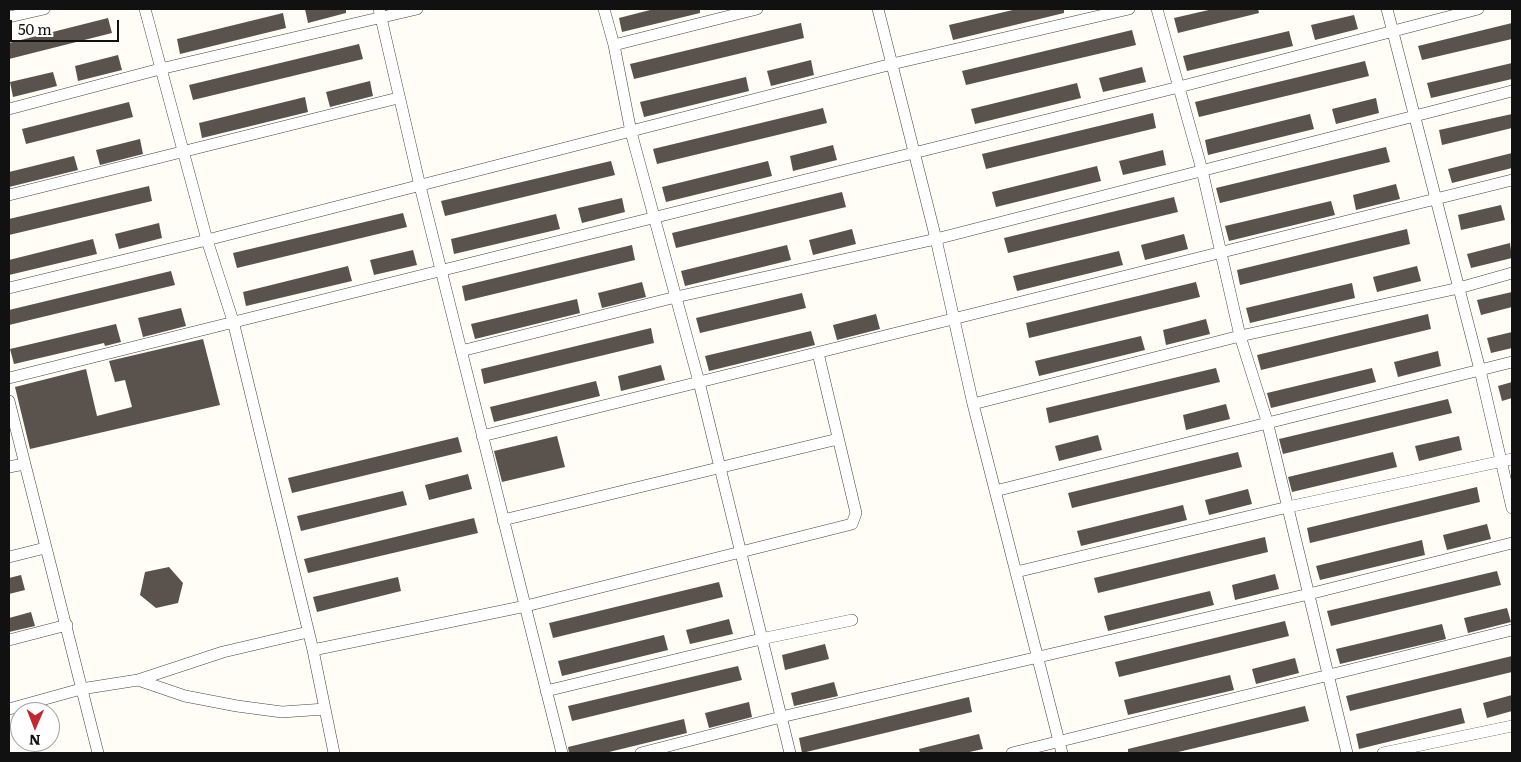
<!DOCTYPE html>
<style>
body{margin:0}
#map{position:relative;width:1521px;height:762px;overflow:hidden;background:#fffdf5;font-family:Literata,serif}
canvas{display:block}
.frame{position:absolute;inset:0;border:10px solid #111;pointer-events:none}
.north{position:absolute;left:10px;top:702px;width:50px;height:50px;box-sizing:border-box;background:#fff;border:1px solid #a0a0a0;border-radius:50%;rotate:181deg;font-size:14px;font-weight:700;line-height:20px;text-align:center;color:#111}
.north::after{content:'';display:block;margin:auto;width:18px;height:22px;background:#c4262e;clip-path:polygon(50% 0,100% 100%,50% 72%,0 100%)}
.scale{position:absolute;left:10px;top:20px;width:109px;height:22px;box-sizing:border-box;border:2px solid #111;border-top:0;padding-left:6px;font-size:15px;line-height:18px;white-space:nowrap;color:#111;-webkit-text-stroke:4px #fff;paint-order:stroke}
</style>
<div id="map">
<canvas width="1521" height="762"></canvas>
<div class="frame"></div>
<div class="north">N</div>
<div class="scale">50 m</div>
</div>
<script>
const ctx = document.querySelector('canvas').getContext('2d');
ctx.lineJoin = 'round';
function fillPath(path, color) { ctx.fillStyle = color; ctx.fill(path, 'evenodd'); }
const shape = rows => new Path2D(rows.map(r => 'M' + r).join(''));
function stroke(path, color, width, dash) { ctx.strokeStyle = color; ctx.lineWidth = width; ctx.lineCap = dash ? 'butt' : 'round'; ctx.setLineDash(dash || []); ctx.stroke(path); }
const building = shape([
 [305,9,346,9,346,13,308,23],
 [654,9,700,9,700,13,622,32,619,18],
 [1017,9,1064,9,1064,13,953,40,949,25],
 [1213,9,1258,9,1259,13,1178,33,1174,18],
 [283,13,286,28,180,54,177,39],
 [1354,15,1358,29,1315,40,1311,25],
 [108,18,112,33,9,59,9,43],
 [801,23,804,38,634,79,630,64],
 [1512,23,1512,39,1422,60,1418,46],
 [1132,30,1136,45,966,85,962,71],
 [1289,31,1293,46,1187,71,1183,56],
 [359,44,363,59,193,100,189,85],
 [118,55,122,70,78,81,75,66],
 [811,60,814,75,771,86,767,71],
 [1365,61,1369,76,1199,117,1195,102],
 [1512,63,1512,79,1431,98,1427,83],
 [1142,67,1146,82,1103,92,1099,78],
 [53,72,57,86,13,97,10,82],
 [746,77,749,91,644,117,640,102],
 [370,81,373,96,330,107,326,92],
 [1077,83,1081,98,975,124,971,109],
 [305,97,308,112,202,138,199,123],
 [1376,98,1379,113,1336,124,1332,109],
 [129,102,133,117,26,144,22,129],
 [823,108,827,123,657,164,653,149],
 [1153,113,1156,128,986,169,982,154],
 [1310,114,1314,129,1208,155,1205,140],
 [1512,114,1512,128,1442,145,1439,130],
 [140,139,143,154,100,165,96,150],
 [833,145,837,160,793,171,790,156],
 [1386,147,1390,162,1220,203,1216,188],
 [1163,150,1166,165,1123,175,1119,161],
 [1512,153,1512,168,1452,183,1448,169],
 [74,156,78,170,9,187,9,172],
 [611,161,615,175,445,216,441,201],
 [768,161,772,176,666,202,662,187],
 [1097,166,1101,181,996,207,992,192],
 [1396,184,1400,199,1356,210,1353,195],
 [149,186,152,201,9,235,9,219],
 [842,192,846,207,676,248,672,233],
 [1174,197,1178,212,1008,253,1004,238],
 [622,198,625,212,582,223,578,208],
 [1331,201,1335,215,1229,241,1225,226],
 [1501,205,1505,220,1461,230,1458,215],
 [403,213,407,227,237,268,233,253],
 [556,214,560,229,454,254,451,239],
 [159,223,162,238,119,249,115,234],
 [852,229,856,244,813,255,809,240],
 [1407,229,1410,244,1240,285,1237,270],
 [1184,234,1188,249,1145,260,1141,245],
 [93,239,97,254,9,275,9,260],
 [1510,243,1512,258,1471,268,1467,254],
 [632,245,635,260,465,301,462,286],
 [787,245,791,260,685,286,681,271],
 [413,250,417,265,374,275,370,260],
 [1119,251,1123,265,1017,291,1013,276],
 [348,266,352,281,246,306,243,292],
 [1417,266,1421,281,1377,292,1373,277],
 [171,271,175,285,9,325,9,310],
 [642,282,646,297,602,308,598,293],
 [1196,282,1200,297,1029,338,1026,323],
 [1352,283,1355,298,1250,323,1246,308],
 [1512,292,1512,307,1481,315,1477,300],
 [802,293,806,308,700,333,696,318],
 [577,299,580,313,475,339,471,324],
 [181,308,186,326,143,337,138,318],
 [876,314,880,329,837,340,833,325],
 [1428,314,1431,329,1261,370,1257,355],
 [1206,319,1210,334,1166,345,1163,330],
 [116,324,121,342,105,346,104,343,14,364,10,349],
 [651,328,654,343,484,384,481,369],
 [811,331,815,345,709,371,705,356],
 [1512,332,1512,348,1491,353,1487,338],
 [1141,336,1145,350,1039,376,1035,361],
 [203,339,220,405,30,449,15,387,86,369,97,416,132,407,125,380,115,382,109,361],
 [1438,351,1441,366,1398,377,1394,362],
 [661,365,665,380,621,391,618,376],
 [1216,368,1220,382,1049,423,1046,408],
 [1372,368,1376,382,1271,408,1267,393],
 [596,381,600,396,494,422,490,407],
 [1512,382,1512,398,1502,401,1498,386],
 [1448,399,1452,413,1283,454,1279,439],
 [1226,404,1230,419,1186,430,1183,415],
 [1098,435,1102,450,1059,461,1055,446],
 [557,436,565,467,502,482,494,451],
 [1459,436,1462,450,1419,461,1415,446],
 [458,437,462,452,292,493,288,478],
 [1238,452,1242,467,1072,508,1068,493],
 [1393,452,1397,467,1292,492,1288,477],
 [468,474,472,489,429,500,425,485],
 [1477,487,1480,502,1310,543,1307,528],
 [1248,489,1252,504,1209,515,1205,500],
 [403,491,407,505,301,531,297,516],
 [1183,505,1187,520,1081,546,1077,531],
 [474,518,478,533,308,573,304,559],
 [1487,524,1491,539,1447,550,1443,535],
 [1265,537,1268,552,1098,593,1094,578],
 [1422,540,1425,555,1320,580,1316,566],
 [169,567,183,583,178,603,156,608,140,595,145,572],
 [1497,571,1501,585,1331,626,1327,611],
 [1275,574,1279,589,1235,600,1232,585],
 [21,575,25,590,9,594,9,578],
 [398,577,401,591,317,612,313,597],
 [719,582,723,597,553,638,549,623],
 [1210,591,1214,605,1108,631,1104,616],
 [1507,608,1511,622,1468,633,1464,618],
 [31,612,35,626,9,632,9,618],
 [729,619,733,634,690,644,686,630],
 [1285,621,1289,636,1119,677,1115,662],
 [1442,624,1446,639,1340,664,1336,649],
 [664,635,668,650,562,676,558,661],
 [825,644,829,659,785,670,782,655],
 [1512,656,1512,672,1350,711,1346,696],
 [1295,658,1299,673,1256,684,1252,669],
 [738,666,742,680,572,721,568,706],
 [1230,675,1234,690,1128,715,1124,700],
 [834,682,838,696,794,706,791,693],
 [1512,695,1512,711,1487,718,1483,703],
 [969,697,972,712,802,753,799,738],
 [749,702,752,717,709,728,705,713],
 [1305,706,1309,721,1174,753,1128,753,1128,749],
 [1461,708,1465,723,1359,749,1356,734],
 [684,719,687,733,605,753,569,753,568,747],
 [979,734,983,749,965,753,920,753,919,749]
]);
const minor = shape([
 [145,9,207,240,233,321,313,650,334,753],
 [379,9,420,186,562,753],
 [604,9,614,45,631,132,699,382,790,753],
 [878,9,936,239,973,404,1062,753],
 [1157,9,1202,170,1240,336,1267,421,1347,753],
 [1387,9,1480,370,1512,508],
 [9,17,44,9],
 [614,45,757,9],
 [9,109,160,69,417,9],
 [9,195,398,98],
 [9,288,207,240,892,64,1129,9],
 [461,351,676,297,936,239,1512,91],
 [9,378,1179,87,1478,9],
 [9,401,98,753],
 [973,404,1240,336,1459,288,1512,273],
 [482,436,1512,180],
 [9,467,24,464],
 [995,491,1512,362],
 [503,520,838,439],
 [9,557,45,548],
 [1016,572,1288,507,1512,459],
 [9,640,67,625],
 [313,650,526,606,852,524,856,513,818,353],
 [138,680,185,696,237,706,282,712,325,709],
 [546,691,761,639,852,620],
 [9,709,81,689,138,680,223,652,308,632],
 [641,753,781,717,1309,594,1512,543],
 [1012,753,1512,630],
 [1383,753,1512,726]
]);
fillPath(building, '#5a524d');
stroke(minor, '#444', 12);
stroke(minor, '#fff', 11);
</script>
